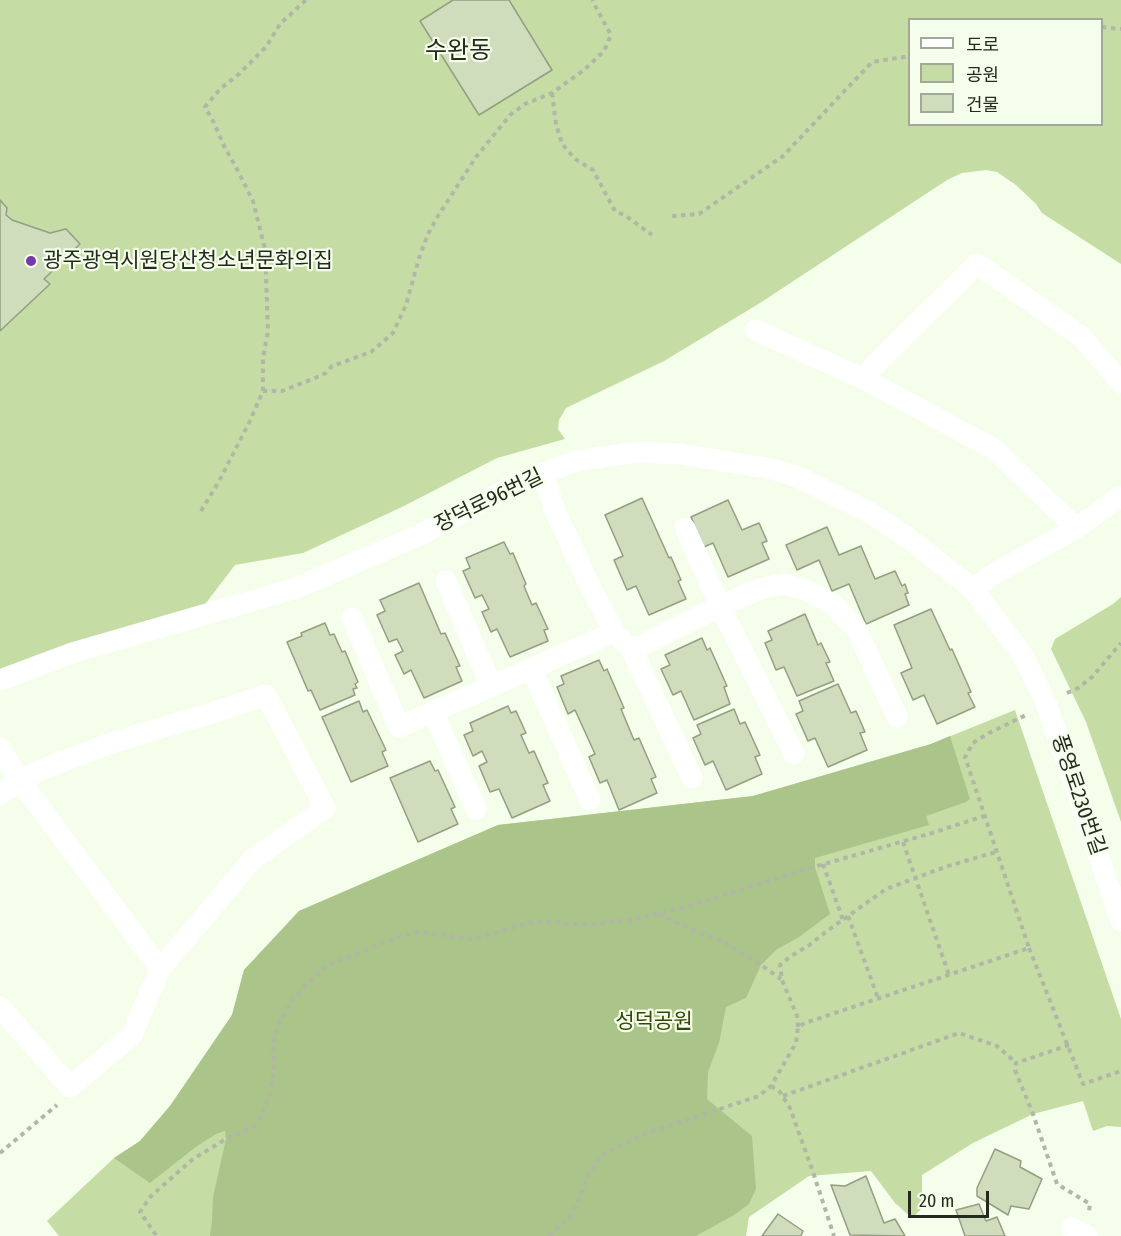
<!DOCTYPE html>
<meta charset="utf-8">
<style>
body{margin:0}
#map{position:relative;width:1121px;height:1236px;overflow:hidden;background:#f5feea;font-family:"Fira Sans Condensed","Noto Sans KR",sans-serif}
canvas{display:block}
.legend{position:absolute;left:908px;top:18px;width:195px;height:108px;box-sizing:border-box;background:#f5feea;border:2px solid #a2a998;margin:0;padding:8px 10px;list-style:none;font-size:18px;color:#252a1e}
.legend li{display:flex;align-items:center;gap:12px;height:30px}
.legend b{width:30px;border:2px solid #a2a998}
.scale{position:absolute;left:908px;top:1191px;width:81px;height:27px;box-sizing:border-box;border:3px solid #252a1e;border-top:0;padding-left:8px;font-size:18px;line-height:21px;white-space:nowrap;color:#252a1e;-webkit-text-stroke:4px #f5feea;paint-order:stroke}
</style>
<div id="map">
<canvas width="1121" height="1236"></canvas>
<ul class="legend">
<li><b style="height:8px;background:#fff"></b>도로</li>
<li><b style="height:16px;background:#c5dda4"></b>공원</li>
<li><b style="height:16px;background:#cfddbc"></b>건물</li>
</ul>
<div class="scale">20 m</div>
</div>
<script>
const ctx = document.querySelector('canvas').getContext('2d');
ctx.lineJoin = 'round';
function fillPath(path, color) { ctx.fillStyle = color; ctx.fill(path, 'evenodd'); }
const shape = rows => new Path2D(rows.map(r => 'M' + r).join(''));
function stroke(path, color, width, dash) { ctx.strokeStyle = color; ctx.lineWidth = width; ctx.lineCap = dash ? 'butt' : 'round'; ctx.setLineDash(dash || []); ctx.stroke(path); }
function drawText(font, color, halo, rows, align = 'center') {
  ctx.font = font + ' "Fira Sans Condensed","Noto Sans KR",sans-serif'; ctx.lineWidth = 4.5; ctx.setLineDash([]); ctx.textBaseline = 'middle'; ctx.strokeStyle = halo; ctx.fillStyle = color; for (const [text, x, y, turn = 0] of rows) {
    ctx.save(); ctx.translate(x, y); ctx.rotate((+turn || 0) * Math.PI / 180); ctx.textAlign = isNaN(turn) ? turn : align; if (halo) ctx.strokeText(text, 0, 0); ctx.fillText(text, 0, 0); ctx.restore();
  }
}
const green = shape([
 [0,0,1121,0,1121,264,1042,213,1036,204,1016,185,997,172,986,170,962,173,947,180,760,303,664,361,566,408,559,420,558,429,565,439,497,458,404,506,303,553,235,565,196,616,0,682],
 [910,20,1102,20,1102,124,910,124],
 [1121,597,1121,822,1086,722,1051,649,1055,639,1113,604],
 [1015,710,1121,1019,1121,1127,1107,1126,1093,1131,1083,1101,1033,1114,973,1143,922,1175,922,1208,912,1218,895,1203,871,1171,809,1176,749,1217,746,1236,59,1236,47,1221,114,1158,140,1141,170,1106,232,1015,244,970,299,911,498,825,753,796,931,744]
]);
const forest = shape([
 [950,736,970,799,966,802,926,816,929,825,815,858,815,867,830,914,799,937,776,950,761,965,746,998,726,1007,719,1043,708,1072,707,1099,752,1136,756,1189,749,1204,734,1215,696,1236,210,1236,212,1222,213,1197,226,1139,225,1131,216,1134,197,1146,150,1183,114,1158,140,1141,170,1106,232,1015,244,970,299,911,498,825,753,796,931,744]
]);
const building = shape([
 [453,0,509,0,552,70,479,115,420,21,453,0],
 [0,200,7,208,6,215,12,220,50,233,66,229,80,244,44,279,50,284,0,331,0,200],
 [642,498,669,558,671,557,681,580,678,581,686,599,649,615,636,586,627,590,614,560,623,556,605,515,642,498],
 [728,500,742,530,759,523,767,541,762,543,769,559,728,577,713,543,704,547,691,517,728,500],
 [827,527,839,555,861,546,875,579,895,571,902,586,905,584,908,593,905,594,909,605,866,624,849,584,832,591,819,560,797,570,786,545,827,527],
 [504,542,510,554,513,553,526,584,524,586,532,605,536,603,548,629,544,630,548,641,510,657,497,629,491,632,482,612,489,609,482,595,475,598,463,571,470,568,466,558,504,542],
 [419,583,441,634,445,633,460,666,456,667,462,681,424,698,411,670,404,674,395,655,403,651,397,639,389,642,377,615,385,611,380,600,419,583],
 [931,609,950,650,952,649,971,692,968,693,975,707,937,724,924,695,913,700,901,673,912,668,894,625,931,609],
 [805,614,818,645,821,643,830,662,826,663,834,681,797,696,784,667,776,670,765,643,772,640,768,631,805,614],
 [325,623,330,635,334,634,342,652,345,651,358,682,355,684,357,688,353,689,355,695,320,710,311,690,308,691,287,642,302,636,301,633,325,623],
 [702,638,707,650,710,648,727,686,724,687,730,704,694,720,681,691,673,695,661,669,670,665,665,655,702,638],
 [599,660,604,671,607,669,624,708,621,709,634,740,639,738,656,777,651,779,657,793,619,810,607,780,600,783,589,757,595,754,575,710,568,714,557,687,564,684,561,676,599,660],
 [838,684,851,713,856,711,865,732,860,733,867,750,828,767,815,738,808,741,796,714,803,711,799,701,838,684],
 [359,701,363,712,367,710,386,750,382,752,388,766,351,782,322,717,359,701],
 [508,706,511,713,516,711,526,733,521,735,529,753,534,751,548,783,543,785,550,801,512,818,499,789,490,792,479,766,487,762,482,751,473,756,464,735,473,731,470,723,508,706],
 [734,709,740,724,745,722,760,755,755,757,762,774,726,790,713,761,705,765,693,738,701,734,697,725,734,709],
 [430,761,435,771,438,770,455,807,451,809,458,824,418,842,390,778,430,761],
 [995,1149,1021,1161,1020,1167,1042,1179,1029,1209,1011,1206,1008,1215,977,1196,977,1188,995,1149],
 [866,1176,884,1223,895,1219,905,1236,850,1235,831,1185,845,1186,866,1176],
 [979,1204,986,1221,997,1217,1005,1236,965,1236,956,1210,979,1204],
 [778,1214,803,1231,801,1236,762,1236,778,1214]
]);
const path = shape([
 [1102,27,1121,29],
 [552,93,556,124,562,144,575,159,593,170,615,211,626,216,652,235],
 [672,216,699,214,783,156,872,62,910,56],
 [263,391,263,358,268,331,265,249,253,201,238,171,224,146,213,121,205,107,220,89,239,74,266,47,280,24,306,0],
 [201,511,218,483,249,423,263,391,282,391,315,378,326,373,332,366,371,352,393,333,406,305,419,258,428,234,438,216,476,157,510,115,525,104,552,93,584,70,604,51,611,35,592,0],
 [1067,693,1078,688,1092,677,1121,643],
 [903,842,949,975],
 [823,864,843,920],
 [659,914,687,928,722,941,761,965,781,979],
 [848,916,878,998],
 [1029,948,1083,1084,1121,1071],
 [798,1027,797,1016,782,980,780,965,791,956,808,946,827,931,886,889,945,867,996,852],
 [1069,1045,1016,1063,1015,1070,1033,1114,1057,1184,1090,1204,1089,1211],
 [771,1086,780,1092,790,1108,814,1175,834,1236],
 [783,1096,959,1033,997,1046,1016,1063],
 [0,1153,57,1105],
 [156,1235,140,1212,151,1196,193,1159,226,1139,254,1126,261,1117,271,1091,274,1069,273,1047,275,1034,279,1024,291,1002,307,984,328,965,401,936,418,932,472,939,529,923,548,922,590,925,614,921,632,920,693,905,793,873,932,833,984,816],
 [549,1236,569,1218,577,1204,589,1173,603,1154,647,1133,759,1096,771,1086,796,1043,798,1027,805,1023,1029,948,965,757,973,743,989,733,1026,715]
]);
const street = shape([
 [755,330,862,378],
 [543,473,554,508,589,584,614,632,632,650,692,778],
 [685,528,720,606,794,754],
 [1076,528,994,449,862,378,977,264,1081,336,1121,383],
 [446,581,491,686],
 [973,589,992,575,1076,528,1121,496],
 [352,618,399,727,614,632],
 [632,650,720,606,762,588,783,584,804,589,832,604,856,628,897,717],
 [531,668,590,800],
 [0,680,72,653,296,588,420,535,516,484,576,461,637,452,680,454,772,469,798,477,869,512,908,538,973,589,1023,656,1046,703,1121,921],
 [433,712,476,809],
 [0,748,21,782,160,969],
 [0,794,38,771,111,743,215,712,266,695,325,808,253,859,160,969,132,1035,70,1087,0,1007],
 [1072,1228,1087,1236]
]);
const markers = [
 [31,261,6,"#7937ac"]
];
const poiNames = [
 ["광주광역시원당산청소년문화의집",43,261]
];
const streetNames = [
 ["장덕로96번길",489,501,-26],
 ["풍영로230번길",1078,795,71]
];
const parkNames = [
 ["성덕공원",654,1022]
];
const quarterNames = [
 ["수완동",458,51]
];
fillPath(green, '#c5dda4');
fillPath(forest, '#abc48a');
fillPath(building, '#cfddbc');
stroke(building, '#929f80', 1.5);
stroke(path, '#b0b7a6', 4, [4.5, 4.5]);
stroke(street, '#fff', 21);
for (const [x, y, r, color] of markers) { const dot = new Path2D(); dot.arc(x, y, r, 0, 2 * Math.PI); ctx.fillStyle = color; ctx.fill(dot); stroke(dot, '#f5feea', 2); }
drawText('21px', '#252a1e', '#f5feea', poiNames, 'left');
drawText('21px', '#252a1e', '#f5feea', streetNames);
drawText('21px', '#334805', '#f5feea', parkNames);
drawText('24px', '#252a1e', '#f5feea', quarterNames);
</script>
